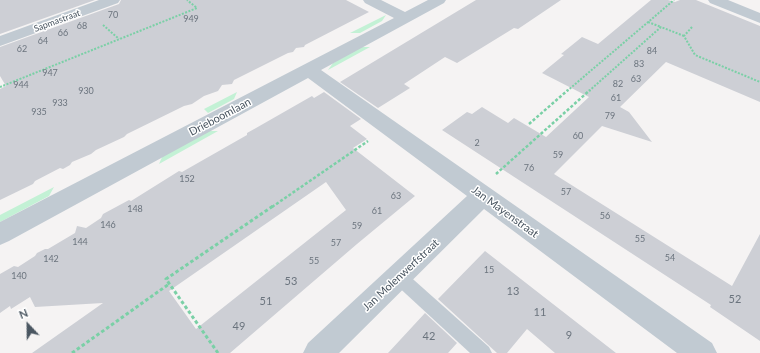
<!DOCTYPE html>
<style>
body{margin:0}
#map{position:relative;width:760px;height:353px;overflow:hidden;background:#f5f3f3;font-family:Lato,sans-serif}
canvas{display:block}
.north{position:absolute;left:8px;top:305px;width:40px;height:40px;-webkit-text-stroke:3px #fff;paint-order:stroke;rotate:338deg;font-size:11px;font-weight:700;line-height:16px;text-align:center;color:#4a5661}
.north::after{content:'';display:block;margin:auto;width:14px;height:18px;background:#4a5661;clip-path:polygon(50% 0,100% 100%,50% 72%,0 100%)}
</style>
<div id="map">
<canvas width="760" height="353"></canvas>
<div class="north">N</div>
</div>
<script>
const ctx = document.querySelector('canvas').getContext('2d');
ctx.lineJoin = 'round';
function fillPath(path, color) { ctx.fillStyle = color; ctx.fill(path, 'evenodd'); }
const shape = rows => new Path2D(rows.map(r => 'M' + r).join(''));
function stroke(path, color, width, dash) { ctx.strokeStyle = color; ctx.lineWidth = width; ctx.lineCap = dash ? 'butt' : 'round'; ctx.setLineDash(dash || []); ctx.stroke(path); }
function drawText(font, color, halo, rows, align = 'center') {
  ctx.font = font + ' Lato,sans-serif'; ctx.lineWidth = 3; ctx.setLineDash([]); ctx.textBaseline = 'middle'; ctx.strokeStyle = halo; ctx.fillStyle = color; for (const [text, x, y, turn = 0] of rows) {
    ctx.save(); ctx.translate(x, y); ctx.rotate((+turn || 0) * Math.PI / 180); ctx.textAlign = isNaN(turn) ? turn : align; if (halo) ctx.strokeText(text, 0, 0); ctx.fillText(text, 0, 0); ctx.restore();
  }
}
const green = shape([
 [386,15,382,21,360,33,350,33],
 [361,47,370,47,328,70,333,63],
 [237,92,234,99,208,113,204,109],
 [208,131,218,131,159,164,163,155],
 [54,187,49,196,0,222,0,215]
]);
const building = shape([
 [0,0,95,0,0,34],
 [121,0,346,0,369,12,305,45,304,47,296,48,293,52,288,53,234,80,232,84,222,85,218,91,204,96,192,104,184,106,127,134,124,137,96,150,91,154,72,162,70,165,63,169,60,168,35,181,33,184,0,200,0,89,6,86,0,76,0,47,119,4],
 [476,0,561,0,518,29,514,28,457,63,445,57,404,84,410,88,378,108,340,82],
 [651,0,668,0,675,2,680,0,696,0,760,26,760,102,666,62,620,107,629,112,652,142,602,126,554,174,732,286,760,234,760,341,710,307,711,305,442,130,467,112,472,114,482,107,508,123,514,118,546,137,589,97,542,73,564,55,561,54,582,37,598,44],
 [324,92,361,119,350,126,367,139,353,148,415,196,357,244,230,353,32,353,103,303,35,307,30,297,11,309,10,306,0,313,0,274,14,266,18,267,35,256,37,253,45,249,48,249,75,233,77,226,86,228,101,218,103,214,129,200,131,201,179,171,182,172,247,135,247,133,256,128,312,96,314,98],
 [326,182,346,210,196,329,169,291],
 [485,251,535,290,616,353,555,353,527,329,507,353,497,353,438,299],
 [425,313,457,343,448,353,388,353]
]);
const pathFar2 = shape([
 [648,22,661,27],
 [103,25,119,39],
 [692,27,684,36,695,55,760,82],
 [0,87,197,8,187,0],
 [567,91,674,0],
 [589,91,661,27,684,36]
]);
const pathFar1 = shape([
 [529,124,568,90],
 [496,174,590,90],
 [272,207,368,141]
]);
const path = shape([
 [72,353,169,284],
 [218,353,166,279,273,206]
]);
const lane = shape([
 [399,270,405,272,489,347,492,353,470,353,393,282,391,277,393,272,399,270]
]);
const street = shape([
 [99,0,120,0,118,3,0,46,0,36,99,0],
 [363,0,381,0,405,12,428,0,446,0,444,3,321,70,712,343,717,353,677,353,484,209,339,353,303,353,308,343,467,196,308,78,9,241,0,245,0,222,394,18,365,3,363,0],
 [708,0,728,0,760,13,760,23,710,3,708,0]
]);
const numberNames = [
 ["70",113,15],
 ["949",191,19],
 ["68",82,26],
 ["66",63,33],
 ["64",43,41],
 ["62",22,49],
 ["84",652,51],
 ["83",639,64],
 ["947",50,73],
 ["63",636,79],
 ["82",618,84],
 ["944",21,85],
 ["930",86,91],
 ["61",616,98],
 ["933",60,103],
 ["935",39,112],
 ["79",610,116],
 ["60",578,136],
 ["2",477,143],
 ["59",558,155],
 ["76",529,168],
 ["152",187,179],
 ["57",566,192],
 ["63",396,196],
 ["148",135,209],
 ["61",377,211],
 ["56",605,216],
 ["146",108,225],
 ["59",357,226],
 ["55",640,239],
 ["144",80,242],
 ["57",336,243],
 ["54",670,258],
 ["142",51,259],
 ["55",314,261],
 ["15",489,270],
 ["140",19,276]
];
const farStreetnames = [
 ["Sapmastraat",57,21,-20]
];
const streetNames = [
 ["Drieboomlaan",220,117,-28],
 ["Jan Mayenstraat",505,212,36],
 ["Jan Molenwerfstraat",401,275,-43]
];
const nearNumbernames = [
 ["53",291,281],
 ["13",513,291],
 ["52",735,299],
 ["51",266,301],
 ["11",540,312],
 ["49",239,326],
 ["9",569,335],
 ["42",429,336]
];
fillPath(green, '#c3f1d5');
fillPath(building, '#cdcfd5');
stroke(pathFar2, '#7ad0a6', 2, [2, 1.5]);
stroke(pathFar1, '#7ad0a6', 2.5, [3, 2]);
stroke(path, '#7ad0a6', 3, [3.5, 2.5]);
fillPath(lane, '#c1cad2');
fillPath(street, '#c1cad2');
drawText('9px', '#6b747e', null, numberNames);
drawText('9px', '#4a5661', '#fff', farStreetnames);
drawText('11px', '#4a5661', '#fff', streetNames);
drawText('11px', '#6b747e', null, nearNumbernames);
</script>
